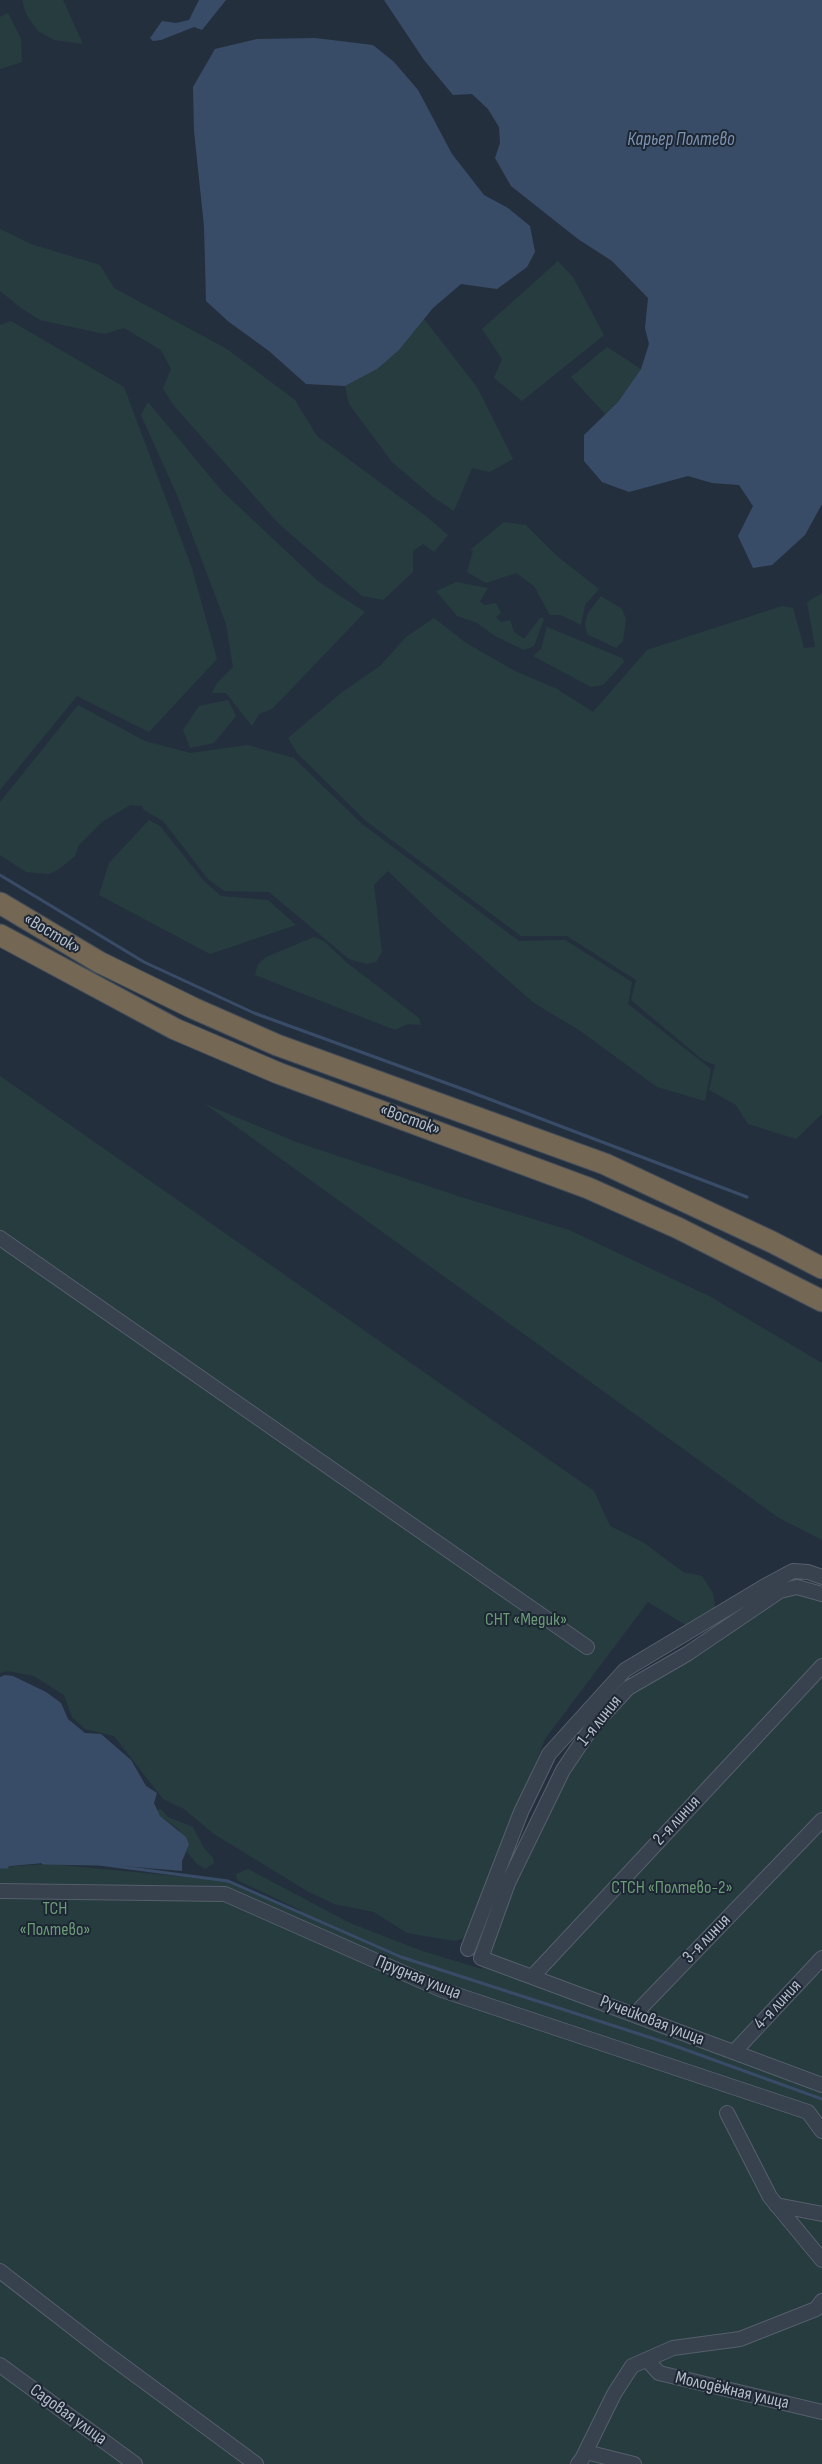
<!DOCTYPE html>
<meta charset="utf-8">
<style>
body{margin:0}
canvas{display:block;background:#242f3e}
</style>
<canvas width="822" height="2464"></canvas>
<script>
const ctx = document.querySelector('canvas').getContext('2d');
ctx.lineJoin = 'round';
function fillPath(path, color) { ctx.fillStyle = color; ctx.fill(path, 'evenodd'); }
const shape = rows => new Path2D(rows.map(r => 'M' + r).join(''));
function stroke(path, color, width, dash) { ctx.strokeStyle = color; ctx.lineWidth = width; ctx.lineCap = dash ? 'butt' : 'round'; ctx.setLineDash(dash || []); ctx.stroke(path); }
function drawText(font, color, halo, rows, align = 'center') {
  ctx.font = font + ' "Sofia Sans Condensed",sans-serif'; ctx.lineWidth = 4; ctx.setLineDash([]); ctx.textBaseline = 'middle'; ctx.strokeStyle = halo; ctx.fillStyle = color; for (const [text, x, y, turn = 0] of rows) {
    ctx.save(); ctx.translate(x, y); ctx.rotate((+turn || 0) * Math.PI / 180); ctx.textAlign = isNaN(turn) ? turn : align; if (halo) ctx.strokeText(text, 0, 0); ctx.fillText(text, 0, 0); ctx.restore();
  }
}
const green = shape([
 [22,0,63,0,83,44,54,40,38,31,26,14],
 [8,13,21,39,22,62,0,69,0,17],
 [0,229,31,244,100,265,114,288,227,349,295,400,317,436,427,517,448,535,434,552,423,544,413,551,413,572,383,600,362,596,279,524,175,407,163,389,171,369,161,350,124,328,104,334,40,320,21,308,0,291],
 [558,261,573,277,604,335,522,401,494,378,502,359,482,329],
 [424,319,477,387,513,459,490,472,472,468,454,511,433,497,392,462,349,404,345,386,376,369,399,350],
 [11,321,124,387,192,568,217,659,149,732,77,696,0,790,0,325],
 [607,347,641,369,618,402,605,414,571,377],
 [148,402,222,491,319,582,365,612,272,709,259,714,252,726,226,693,212,693,217,683,233,667,226,624,177,495,141,415],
 [504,522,526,525,557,556,599,589,585,605,581,625,561,615,550,615,534,586,516,573,486,583,467,572,473,551,470,550],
 [456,582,488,588,480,601,484,605,496,603,501,613,496,617,501,622,510,620,514,632,524,639,541,617,544,619,534,646,524,650,495,636,477,623,457,616,436,591],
 [822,593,822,1114,796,1139,748,1124,736,1105,709,1090,715,1065,703,1060,631,1000,636,980,567,936,521,936,366,821,297,753,288,738,341,693,380,666,406,637,434,618,466,643,515,671,557,689,593,712,647,650,782,606,793,608,804,648,815,647,807,602],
 [601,596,622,609,626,619,623,641,616,648,587,634,585,623,588,613],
 [547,627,622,658,624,662,603,685,591,687,533,656,541,649],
 [228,700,236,716,214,743,190,748,183,730,199,706],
 [78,705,145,741,190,753,247,745,294,758,362,824,519,941,565,940,632,982,628,1004,711,1069,705,1101,657,1087,579,1030,534,1003,440,921,388,871,374,885,382,952,376,962,366,964,349,959,269,892,224,891,208,879,163,821,144,810,142,806,130,805,102,822,79,845,75,856,58,870,48,874,26,872,0,855,0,802],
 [149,820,160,826,204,881,221,896,268,900,296,925,210,954,99,895,109,863],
 [314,937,324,941,346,962,419,1018,421,1025,408,1024,395,1030,255,975,258,964,266,957],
 [0,1076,594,1491,610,1526,644,1543,683,1572,702,1576,713,1593,716,1612,697,1632,648,1602,545,1739,468,1937,454,1941,407,1933,374,1912,334,1904,307,1891,214,1834,184,1809,163,1799,114,1736,85,1729,72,1717,64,1695,34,1676,8,1671,0,1673],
 [205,1104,296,1142,461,1197,569,1230,709,1296,822,1363,822,1540,779,1518],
 [780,1591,822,1594,822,2464,0,2464,0,1867,50,1864,228,1881,301,1913,300,1910,237,1880,236,1874,248,1869,350,1923,422,1951,482,1969,481,1958,546,1802,628,1688],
 [161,1809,168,1817,193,1827,204,1848,213,1858,214,1863,205,1869,197,1864,187,1852,189,1845,177,1828,160,1816,156,1810]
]);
const water = shape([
 [199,0,226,0,202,30,194,27,161,40,153,41,150,38,162,21,176,23,189,20],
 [384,0,822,0,822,504,805,535,772,565,753,568,738,536,753,506,739,485,712,483,688,476,629,492,602,482,584,461,584,435,618,402,641,369,649,344,645,328,648,298,612,261,578,239,511,186,495,158,500,143,499,127,488,109,472,94,453,95,424,60],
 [315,38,373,45,394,62,418,90,452,154,484,195,508,208,530,226,535,252,527,267,497,289,461,284,433,308,399,350,377,369,345,386,306,384,269,351,229,322,206,301,204,226,194,131,193,87,215,49,257,39],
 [5,1675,13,1676,46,1692,61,1703,68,1719,85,1733,101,1734,131,1760,146,1786,157,1793,154,1803,160,1816,186,1837,189,1845,182,1861,182,1871,99,1864,43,1863,0,1867,0,1677]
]);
const stream = shape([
 [0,875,144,962,254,1013,468,1091,747,1197],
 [43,1863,99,1864,228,1881,401,1957,667,2043,822,2099],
 [0,1867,7,1867]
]);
const minor = shape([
 [0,1238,587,1647],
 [822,1594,797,1587,780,1591,687,1654,628,1688,592,1727,563,1770,508,1883,481,1958,822,2085],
 [0,1891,225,1894,442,1990,808,2112,822,2131],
 [468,1949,521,1812,549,1754,625,1670,765,1586,793,1571,808,1572,822,1577],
 [532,1977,822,1666],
 [634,2015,822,1820],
 [734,2052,822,1958],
 [727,2113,770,2197,822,2260],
 [776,2205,822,2214],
 [0,2271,103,2351,256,2464],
 [647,2360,659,2373,822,2412],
 [0,2365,135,2464],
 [586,2452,634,2464],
 [578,2464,582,2459,614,2394,632,2366,673,2348,740,2339,816,2309,822,2301]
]);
const highway = shape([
 [0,903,99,962,193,1008,277,1045,605,1164,772,1242,822,1268],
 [0,935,175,1029,278,1073,588,1188,678,1228,822,1301]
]);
const streetNames = [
 ["«Восток»",52,934,31],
 ["«Восток»",410,1120,20],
 ["1-я линия",600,1721,-51],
 ["2-я линия",677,1821,-47],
 ["3-я линия",707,1939,-46],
 ["Прудная улица",418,1978,22],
 ["4-я линия",778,2005,-47],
 ["Ручейковая улица",652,2021,21],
 ["Молодёжная улица",732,2391,13],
 ["Садовая улица",68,2415,36]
];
const parkNames = [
 ["СНТ «Медик»",526,1620],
 ["СТСН «Полтево-2»",672,1888],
 ["ТСН",55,1909],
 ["«Полтево»",55,1930]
];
const waterNames = [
 ["Карьер Полтево",681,140]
];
fillPath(green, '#263c3f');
fillPath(water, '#394c67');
stroke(stream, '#394c67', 3);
stroke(minor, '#565f6c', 16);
stroke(highway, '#434c59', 23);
stroke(minor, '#38414e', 14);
stroke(highway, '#746855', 21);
drawText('18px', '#b4bcc9', '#1d2633', streetNames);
drawText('18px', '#6b9a76', '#1d2633', parkNames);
drawText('italic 19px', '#7c92b1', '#1d2633', waterNames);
</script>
